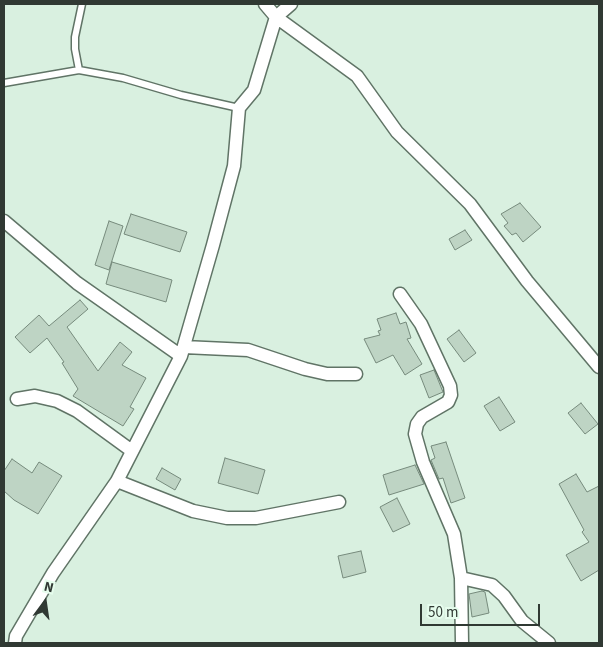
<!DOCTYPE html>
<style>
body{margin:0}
#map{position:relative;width:603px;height:647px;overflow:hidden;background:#d9f0e0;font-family:"Source Sans 3",sans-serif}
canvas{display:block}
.frame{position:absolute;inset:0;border:5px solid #303933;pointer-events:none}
.north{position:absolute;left:20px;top:577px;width:50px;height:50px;-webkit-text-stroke:4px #e6fded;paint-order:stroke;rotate:14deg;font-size:14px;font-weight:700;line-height:20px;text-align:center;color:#303933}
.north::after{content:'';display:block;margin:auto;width:18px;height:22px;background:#303933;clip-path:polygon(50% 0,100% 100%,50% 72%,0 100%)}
.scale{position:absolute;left:420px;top:604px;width:120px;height:22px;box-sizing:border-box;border:2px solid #303933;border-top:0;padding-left:6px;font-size:15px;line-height:18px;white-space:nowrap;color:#303933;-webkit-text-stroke:4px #e6fded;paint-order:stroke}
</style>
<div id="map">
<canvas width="603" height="647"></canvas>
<div class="frame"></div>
<div class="north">N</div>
<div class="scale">50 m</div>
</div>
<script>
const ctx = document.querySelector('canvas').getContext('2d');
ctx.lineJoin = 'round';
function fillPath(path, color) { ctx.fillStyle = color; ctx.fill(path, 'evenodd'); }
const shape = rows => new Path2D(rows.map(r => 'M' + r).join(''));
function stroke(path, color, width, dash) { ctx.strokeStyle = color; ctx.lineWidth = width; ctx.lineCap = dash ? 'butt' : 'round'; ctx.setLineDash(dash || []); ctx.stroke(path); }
const building = shape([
 [520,203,541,227,523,242,516,233,512,235,504,226,508,223,501,214,520,203],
 [131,214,187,232,180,252,124,234,131,214],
 [109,221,123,226,109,270,95,265,109,221],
 [465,230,472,240,455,250,449,239,465,230],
 [112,262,172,280,166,302,106,284,112,262],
 [80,300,88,309,67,327,98,371,120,342,132,352,122,365,146,378,130,407,134,409,123,426,73,396,78,389,62,363,64,362,47,338,30,353,15,337,39,315,49,326,80,300],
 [396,313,400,324,406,322,411,338,407,339,422,364,405,375,393,355,376,363,364,339,380,335,378,331,381,330,377,319,396,313],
 [459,330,476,353,464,362,447,339,459,330],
 [434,370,443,392,429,398,420,375,434,370],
 [499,397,515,422,500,431,484,406,499,397],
 [581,403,598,424,585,434,568,413,581,403],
 [446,442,465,498,451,503,443,478,439,479,431,460,435,458,431,446,446,442],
 [225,458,265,470,258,494,218,483,225,458],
 [12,459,32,473,39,462,62,476,38,514,14,500,4,491,4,471,12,459],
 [415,465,424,484,389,495,383,475,415,465],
 [162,468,181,479,175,490,156,479,162,468],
 [576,474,587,492,599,486,599,570,581,581,566,555,589,542,582,532,584,530,559,484,576,474],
 [397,498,410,524,393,532,380,507,397,498],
 [361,551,366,572,343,578,338,556,361,551],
 [482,591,485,592,489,613,472,617,469,594,482,591]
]);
const service = shape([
 [79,70,75,49,75,37,82,4],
 [4,83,79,70,123,78,181,95,239,108]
]);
const minor = shape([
 [265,4,276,17,357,76,397,132,470,204,527,281,599,367],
 [4,221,77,283,181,356],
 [400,294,421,324,450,386,451,395,448,402,422,417,417,424,415,434,423,462,454,534,461,578,462,643],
 [184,347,248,350,305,369,327,374,356,374],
 [17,399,35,396,57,401,77,411,132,451],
 [117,481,193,511,227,518,256,518,339,502],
 [461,578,492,585,504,596,522,621,549,643],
 [15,643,16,636,53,573,117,481,181,356,213,245,234,166,239,108,254,90,276,17,291,4]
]);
fillPath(building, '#bed4c4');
stroke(building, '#768a7c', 1);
stroke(service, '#607466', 9);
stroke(minor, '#607466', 15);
stroke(service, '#fff', 6);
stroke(minor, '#fff', 12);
</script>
